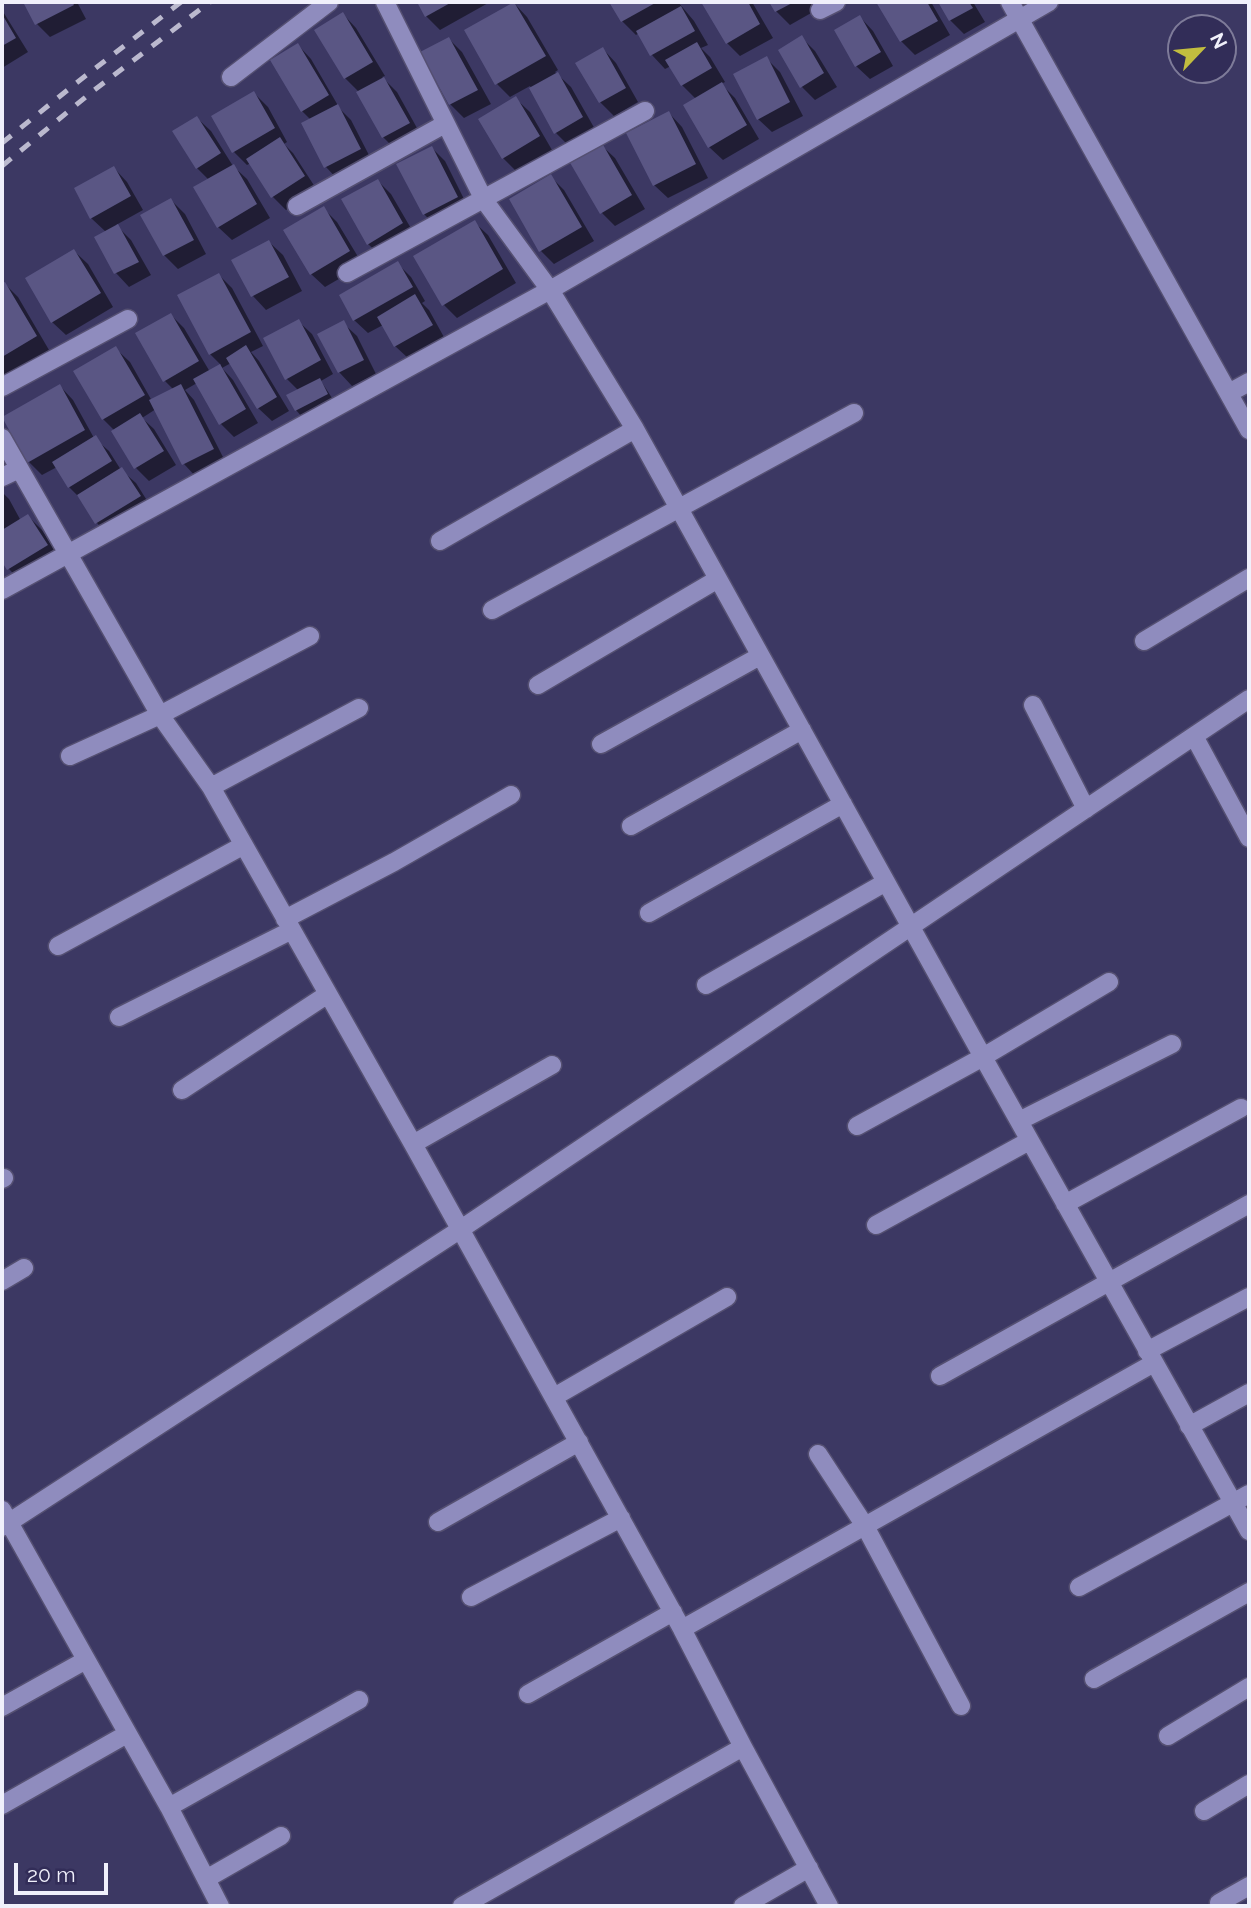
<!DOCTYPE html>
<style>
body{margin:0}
#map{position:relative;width:1251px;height:1908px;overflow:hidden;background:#3c3863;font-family:Raleway,sans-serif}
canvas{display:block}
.frame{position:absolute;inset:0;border:4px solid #f0f0fb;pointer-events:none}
.north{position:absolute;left:1167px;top:14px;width:70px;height:70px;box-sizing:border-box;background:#322d58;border:2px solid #7e7b99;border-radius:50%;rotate:64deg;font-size:19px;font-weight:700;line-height:28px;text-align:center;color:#f0f0fb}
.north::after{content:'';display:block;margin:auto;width:24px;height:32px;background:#c2bd3f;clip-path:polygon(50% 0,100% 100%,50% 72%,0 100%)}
.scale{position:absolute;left:14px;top:1863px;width:94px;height:32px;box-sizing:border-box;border:4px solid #f0f0fb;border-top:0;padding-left:9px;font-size:21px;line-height:24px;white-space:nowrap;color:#f0f0fb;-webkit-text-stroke:5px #322d58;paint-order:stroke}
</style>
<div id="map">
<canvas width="1251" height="1908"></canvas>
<div class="frame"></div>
<div class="north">N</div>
<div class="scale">20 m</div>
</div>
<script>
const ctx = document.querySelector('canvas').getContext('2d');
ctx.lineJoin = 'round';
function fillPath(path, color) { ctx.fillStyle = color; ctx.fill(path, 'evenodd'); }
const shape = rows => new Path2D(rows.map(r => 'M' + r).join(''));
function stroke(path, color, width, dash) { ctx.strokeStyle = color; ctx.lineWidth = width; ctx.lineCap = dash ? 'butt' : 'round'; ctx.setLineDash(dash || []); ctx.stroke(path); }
const shadow = shape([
 [25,2,77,2,86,19,50,37,37,24],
 [419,2,490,2,440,30,426,16],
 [611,2,678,2,694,21,708,45,701,48,710,57,725,82,721,84,735,98,759,139,723,160,709,147,696,99,682,85,671,66,665,69,652,55,639,33,636,35,622,21],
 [703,2,752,2,773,38,740,56,727,43],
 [771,2,826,2,827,4,790,25,776,11],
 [878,2,931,2,950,35,915,55,901,41],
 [940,2,973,2,985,22,964,34,950,20],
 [514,3,527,17,558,70,555,72,571,87,596,131,569,146,556,133,530,86,510,97,497,84],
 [2,10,28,52,2,68],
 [343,14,356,28,385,76,382,77,397,92,422,137,397,151,383,137,359,92,345,78],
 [860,17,873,31,893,66,870,79,856,66],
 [802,38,815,51,837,87,815,100,802,87],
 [449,39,462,52,491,104,464,118,450,104,423,53],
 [298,45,311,59,340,109,351,120,373,163,339,181,326,167,303,124,311,120,302,111],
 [603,49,616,63,638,102,614,116,600,102,578,63],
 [766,58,780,72,803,116,772,132,758,119],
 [254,93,268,107,287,142,284,144,293,153,317,190,286,210,272,196,251,163,247,165,234,152],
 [516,99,530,112,552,150,517,172,503,158],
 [669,113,682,127,708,178,668,198,654,185],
 [197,118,211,131,233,166,247,179,270,218,232,240,218,227,209,180,197,168],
 [601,145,615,158,645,209,615,226,602,213],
 [432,148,445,161,470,211,437,228,424,214],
 [114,168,127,182,143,210,116,225,131,240,151,275,129,287,116,273,96,238,106,232,91,218],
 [551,177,564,190,594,241,554,264,541,251],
 [378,181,391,194,416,237,382,257,368,244],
 [171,200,185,214,206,254,178,269,164,255,143,215],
 [323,208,337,222,363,265,325,287,311,274],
 [474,222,488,235,516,283,457,318,444,305],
 [269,242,283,255,302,291,266,310,253,296,234,261],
 [74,251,88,264,113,307,66,335,52,322],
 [398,264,411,277,425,301,422,303,429,310,445,339,409,359,395,346,383,325,368,333,354,320],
 [219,275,232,288,263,346,251,352,259,361,289,411,272,421,258,408,231,363,222,368,233,380,258,423,234,437,221,424,197,383,185,390,194,400,226,463,197,478,184,464,156,409,142,418,154,429,176,465,149,481,136,468,115,431,103,419,116,349,130,362,152,401,174,390,165,381,171,315,184,328,210,372,221,365,210,354],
 [5,284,18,297,49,350,2,378,2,285],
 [298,321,312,334,333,374,321,381,334,401,302,417,296,410,299,391,286,378],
 [343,323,357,336,376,374,352,386,339,372],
 [60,386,73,400,94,438,109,451,121,470,136,483,153,510,110,537,97,523,82,500,69,487,57,467,42,475,29,462],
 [2,492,9,499,21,521,28,516,42,530,60,559,22,583,9,569,2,558]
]);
const building = shape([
 [23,2,72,2,74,5,35,25],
 [417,2,452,2,425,17],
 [514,2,546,56,495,85,464,30],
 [609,2,657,2,621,22],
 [701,2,748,2,760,24,726,44],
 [769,2,794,2,775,12],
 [876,2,927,2,938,21,900,42],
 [938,2,969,2,973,8,949,21],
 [681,6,695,31,650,56,636,31],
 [343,12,373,62,344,79,314,30],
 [2,14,16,38,2,46],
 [860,15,881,52,855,67,834,30],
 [802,35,824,73,800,88,778,50],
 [449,37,478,90,449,105,420,52],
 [697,42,712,68,681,86,665,60],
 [298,43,329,95,301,112,270,60],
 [603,47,626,88,599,103,575,63],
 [767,56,790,102,757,120,733,74],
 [558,72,583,117,554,134,529,88],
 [384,77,410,123,382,138,356,92],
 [722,82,747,125,708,148,683,105],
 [254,91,275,128,232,153,211,116],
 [516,96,540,136,502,159,478,119],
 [338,104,361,149,324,168,301,123],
 [669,111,696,164,653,186,626,133],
 [197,116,221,153,196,169,172,131],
 [280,137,305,176,271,198,246,159],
 [602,143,632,195,600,214,569,161],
 [432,146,458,197,423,215,396,164],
 [234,164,257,204,217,228,193,187],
 [114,166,131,196,90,219,74,188],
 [551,174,582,227,539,252,509,199],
 [378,179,403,223,367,245,341,199],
 [171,198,194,240,163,256,140,215],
 [324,206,350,251,310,275,283,230],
 [475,220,503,269,442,306,413,256],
 [118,224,139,262,114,274,94,237],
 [269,240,289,277,251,297,231,260],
 [74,249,101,293,51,323,25,278],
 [398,261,413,287,353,321,339,295],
 [219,273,251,332,209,355,177,295],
 [5,282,37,336,2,357,2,283],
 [415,294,433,325,394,347,377,317],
 [171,313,199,361,163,382,135,333],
 [299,319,321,360,285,380,263,338],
 [344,320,364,360,338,373,317,334],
 [246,345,277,397,257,409,226,358],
 [116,346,145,395,102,420,73,371],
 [220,364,246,409,219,425,193,379],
 [320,378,328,394,295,411,286,395],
 [60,384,85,430,27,463,2,417],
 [181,384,214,449,182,465,149,400],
 [140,413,164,451,134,469,111,431],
 [96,435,112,461,68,488,52,462],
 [122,467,141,496,95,524,77,495],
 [28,514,48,545,7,570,2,562,2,530]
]);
const street = shape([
 [385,2,484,200,550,290,635,429,983,1057,1249,1531],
 [1010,2,1249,430],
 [820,10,836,2],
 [231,77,329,2],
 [297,206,445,124],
 [347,273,645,111],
 [2,387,128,319],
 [1229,393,1249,382],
 [2,438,160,715,211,787,413,1144,682,1629,743,1747,829,1906],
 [2,477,19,469],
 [440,541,635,429],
 [2,590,550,290,1049,2],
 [492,610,854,413],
 [1144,641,1249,578],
 [538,685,718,579],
 [1033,705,1086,809],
 [1194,736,1249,838],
 [601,744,760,656],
 [70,756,160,715,310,636],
 [211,787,359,708],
 [631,826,802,730],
 [649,913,843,804],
 [285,919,394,862,511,795],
 [58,946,244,845],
 [706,985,886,882],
 [119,1017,292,930],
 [182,1090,328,994],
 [1019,1121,1172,1044],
 [857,1126,983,1057,1109,982],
 [413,1144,552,1065],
 [2,1179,4,1178],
 [1065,1204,1241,1108],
 [876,1225,1029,1141],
 [2,1281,24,1268],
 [1147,1351,1249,1297],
 [940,1376,1249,1204],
 [554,1397,727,1297],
 [1189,1426,1249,1393],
 [818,1454,865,1526,961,1706],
 [2,1510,169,1807,220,1906],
 [438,1522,579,1442],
 [2,1527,461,1229,1249,699],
 [1079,1587,1249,1494],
 [471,1597,621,1518],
 [682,1629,1154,1363],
 [1094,1679,1249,1592],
 [528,1694,673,1612],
 [2,1707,86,1660],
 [1168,1736,1249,1687],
 [2,1805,127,1734],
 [169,1807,359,1700],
 [1204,1811,1249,1784],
 [206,1879,281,1836],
 [1219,1903,1249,1886],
 [462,1906,743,1747],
 [743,1906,809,1868]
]);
const rail = shape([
 [2,143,75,84,181,2],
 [2,166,93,91,210,2]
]);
fillPath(shadow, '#0007');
fillPath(building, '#5a5684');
stroke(street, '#555072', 21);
stroke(street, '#8f8cbe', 18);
stroke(rail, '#bbb9ce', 5, [12, 12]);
</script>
